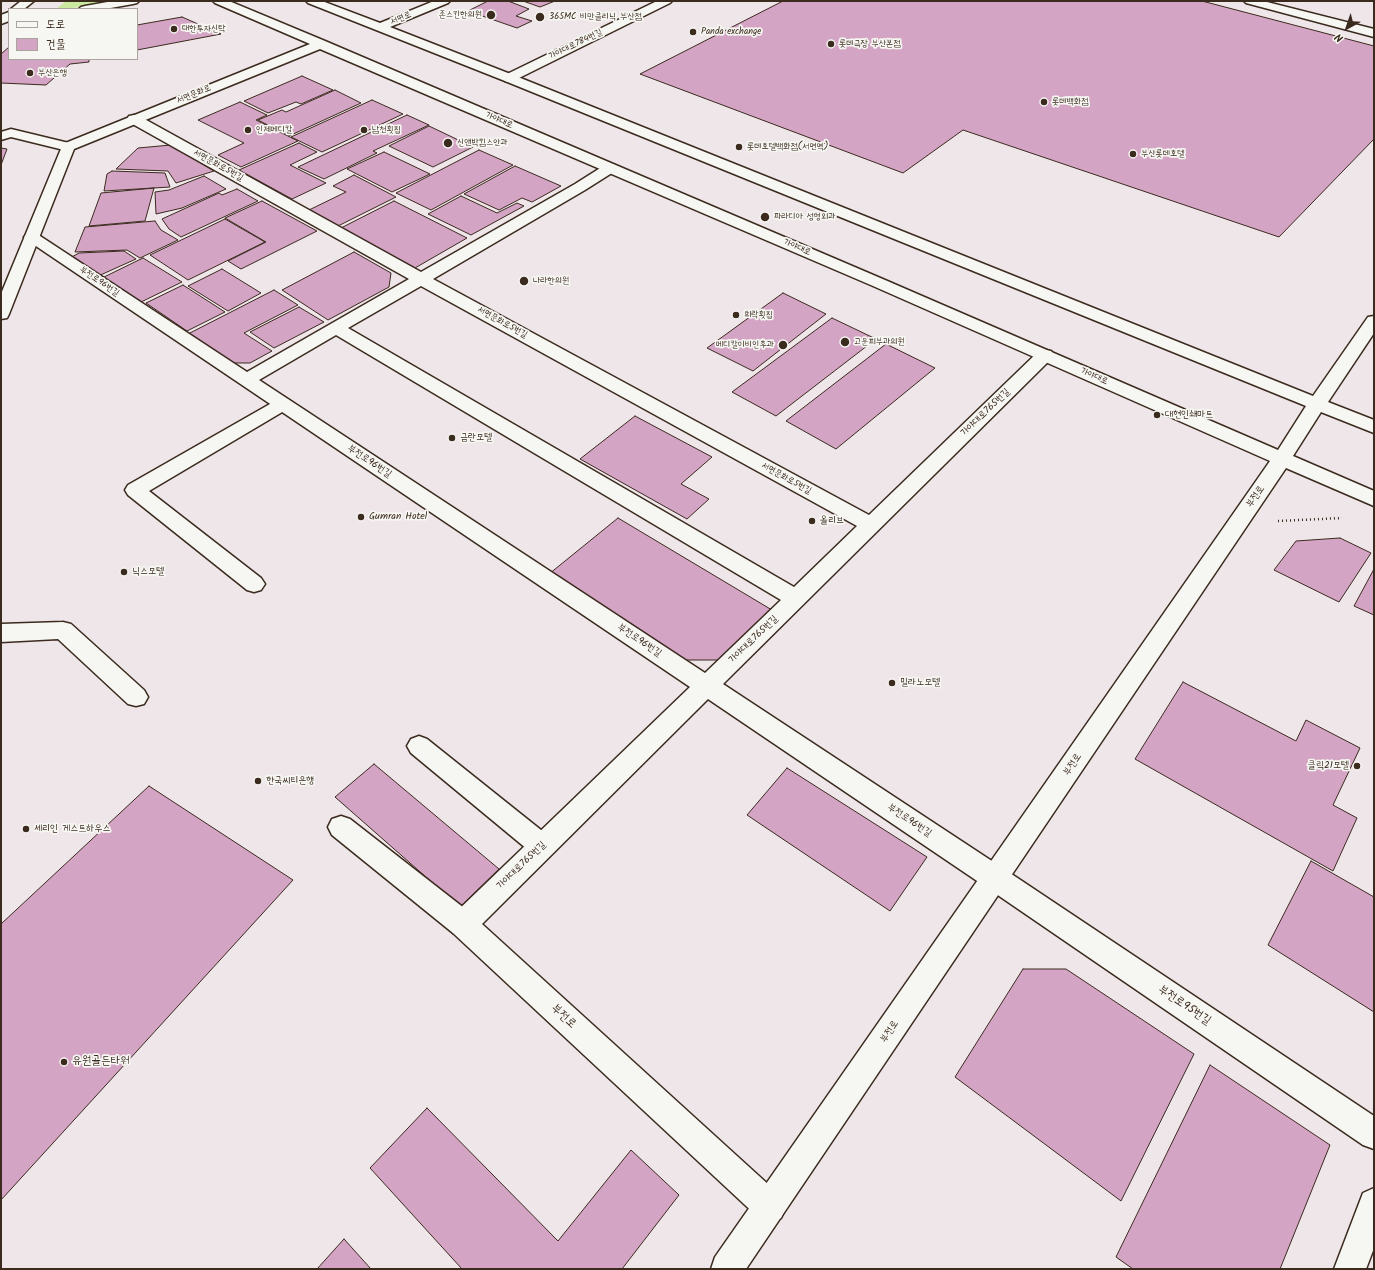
<!DOCTYPE html>
<meta charset="utf-8">
<style>
body{margin:0}
#map{position:relative;width:1375px;height:1270px;overflow:hidden;background:#efe6e9;font-family:Kalam,"Poor Story",sans-serif}
canvas{display:block}
.frame{position:absolute;inset:0;border:2px solid #3b2a1e;pointer-events:none}
.legend{position:absolute;left:8px;top:8px;width:130px;height:52px;box-sizing:border-box;background:#f6f6f2;border:1px solid #aba49d;margin:0;padding:5px 7px;list-style:none;font-size:12px;color:#3b2a1e}
.legend li{display:flex;align-items:center;gap:8px;height:20px}
.legend b{width:20px;border:1px solid #aba49d}
.north{position:absolute;left:1327px;top:8px;width:40px;height:40px;-webkit-text-stroke:3px #f6f6f2;paint-order:stroke;rotate:220deg;font-size:11px;font-weight:700;line-height:16px;text-align:center;color:#3b2a1e}
.north::after{content:'';display:block;margin:auto;width:14px;height:18px;background:#3b2a1e;clip-path:polygon(50% 0,100% 100%,50% 72%,0 100%)}
</style>
<div id="map">
<canvas width="1375" height="1270"></canvas>
<div class="frame"></div>
<ul class="legend">
<li><b style="height:5px;background:#f6f6f2"></b>도로</li>
<li><b style="height:11px;background:#d4a4c4"></b>건물</li>
</ul>
<div class="north">N</div>
</div>
<script>
const ctx = document.querySelector('canvas').getContext('2d');
ctx.lineJoin = 'round';
function fillPath(path, color) { ctx.fillStyle = color; ctx.fill(path, 'evenodd'); }
const shape = rows => new Path2D(rows.map(r => 'M' + r).join(''));
function stroke(path, color, width, dash) { ctx.strokeStyle = color; ctx.lineWidth = width; ctx.lineCap = dash ? 'butt' : 'round'; ctx.setLineDash(dash || []); ctx.stroke(path); }
function drawText(font, color, halo, rows, align = 'center') {
  ctx.font = font + ' Kalam,"Poor Story",sans-serif'; ctx.lineWidth = 3.5; ctx.setLineDash([]); ctx.textBaseline = 'middle'; ctx.strokeStyle = halo; ctx.fillStyle = color; for (const [text, x, y, turn = 0] of rows) {
    ctx.save(); ctx.translate(x, y); ctx.rotate((+turn || 0) * Math.PI / 180); ctx.textAlign = isNaN(turn) ? turn : align; if (halo) ctx.strokeText(text, 0, 0); ctx.fillText(text, 0, 0); ctx.restore();
  }
}
const green = shape([
 [66,1,118,1,66,9,56,9]
]);
const building = shape([
 [488,1,508,1,529,9,516,16,532,21,517,28,468,11,488,1],
 [523,1,555,1,540,7,523,1],
 [783,1,1202,1,1374,46,1374,139,1279,237,963,130,903,173,640,74,783,1],
 [182,17,221,34,137,50,137,25,182,17],
 [9,47,9,59,89,59,89,62,70,64,46,85,1,83,1,54,9,47],
 [302,76,333,90,301,104,296,102,268,113,244,101,302,76],
 [335,90,361,103,289,136,258,120,282,110,286,112,335,90],
 [372,100,403,114,322,152,291,137,372,100],
 [240,102,267,115,256,120,298,141,241,167,218,155,244,143,198,120,240,102],
 [407,115,429,125,373,151,377,153,324,179,298,167,407,115],
 [429,126,473,147,433,167,389,146,429,126],
 [299,143,317,152,290,165,326,183,292,199,239,170,299,143],
 [171,145,214,171,176,183,168,171,116,169,138,148,171,145],
 [1,148,7,149,1,165,1,148],
 [479,150,513,165,431,210,396,193,479,150],
 [384,152,430,174,392,192,347,169,384,152],
 [515,166,561,186,532,202,522,198,499,210,464,194,515,166],
 [112,171,165,173,170,187,104,191,107,174,112,171],
 [354,175,396,197,338,226,309,210,346,192,333,186,354,175],
 [204,176,226,189,182,208,156,214,155,192,169,190,204,176],
 [154,188,145,221,89,226,101,193,154,188],
 [237,189,258,201,181,237,169,229,162,219,219,193,222,195,237,189],
 [461,196,497,213,517,203,524,206,471,235,428,214,461,196],
 [262,201,317,231,241,269,228,261,266,242,225,218,262,201],
 [394,201,467,238,415,268,341,228,394,201],
 [225,219,265,242,188,280,150,255,225,219],
 [155,221,161,230,178,240,140,258,127,250,75,252,85,227,155,221],
 [124,251,136,259,96,277,70,258,79,253,124,251],
 [354,252,391,273,389,287,328,320,282,290,354,252],
 [143,258,182,282,139,303,102,278,143,258],
 [222,269,261,293,228,311,188,286,222,269],
 [183,285,225,312,187,331,146,303,183,285],
 [274,290,298,305,244,333,272,351,250,363,231,363,188,334,274,290],
 [783,293,826,314,753,371,707,348,783,293],
 [299,307,324,322,274,348,250,332,299,307],
 [832,318,876,339,776,416,732,392,832,318],
 [886,344,935,368,836,449,786,421,886,344],
 [635,416,712,457,681,484,709,499,687,519,580,459,635,416],
 [618,518,772,610,722,660,681,660,549,574,618,518],
 [1340,538,1371,553,1339,602,1274,570,1296,541,1340,538],
 [1374,569,1374,615,1354,606,1374,569],
 [1183,682,1296,741,1306,720,1360,748,1333,805,1357,818,1333,871,1135,759,1183,682],
 [374,764,499,869,460,907,335,797,374,764],
 [787,768,927,857,890,911,747,815,787,768],
 [149,786,293,880,1,1200,1,924,149,786],
 [1311,861,1374,897,1374,1012,1268,945,1311,861],
 [1023,969,1066,969,1194,1054,1121,1201,955,1077,1023,969],
 [1210,1065,1330,1145,1280,1269,1133,1269,1116,1257,1210,1065],
 [427,1108,558,1241,631,1150,679,1195,622,1269,462,1269,370,1168,427,1108],
 [344,1239,371,1269,317,1269,344,1239]
]);
const path = shape([
 [1278,521,1342,518]
]);
const lane = shape([
 [283,398,289,400,292,404,289,408,149,491,261,578,265,584,261,590,254,592,247,590,128,495,125,490,128,485,277,400,283,398],
 [63,622,71,624,144,690,148,697,144,704,136,706,128,704,58,639,1,642,1,624,63,622],
 [419,736,427,739,551,838,555,846,551,854,542,858,533,854,411,753,407,746,411,739,419,736],
 [341,816,350,819,473,915,476,924,473,933,463,937,453,933,332,835,328,827,332,819,341,816]
]);
const street = shape([
 [657,1,672,1,670,3,513,81,509,82,505,81,503,78,505,75,657,1],
 [1244,1,1263,1,1374,29,1374,37,1246,3,1244,1],
 [134,115,139,116,421,272,575,184,605,165,610,164,615,165,617,168,615,171,585,190,433,279,869,515,1039,351,1045,350,1051,351,1054,355,1051,359,723,684,1004,869,1374,1116,1374,1149,1363,1145,986,887,708,699,482,924,781,1196,786,1207,781,1218,770,1223,759,1218,453,933,450,924,453,915,690,687,27,240,24,237,27,234,32,232,37,234,247,372,409,279,129,122,127,119,129,116,134,115],
 [421,286,857,526,794,587,348,328,421,286],
 [336,335,781,600,705,673,259,380,336,335],
 [11,129,73,144,75,147,73,150,68,151,11,137,1,140,1,132,11,129],
 [1374,1188,1374,1248,1366,1269,1334,1269,1363,1193,1374,1188]
]);
const secondary = shape([
 [21,1,34,1,24,9,11,9,21,1],
 [113,1,139,1,137,3,133,4,105,9,79,9,81,7,85,6,113,1],
 [213,1,229,1,325,41,885,280,1278,450,1306,406,505,81,308,3,306,1,322,1,380,23,434,1,450,1,448,3,390,27,513,75,1313,396,1368,317,1374,316,1374,333,1328,402,1374,420,1374,433,1321,412,1293,456,1374,491,1374,506,1286,468,746,1269,711,1269,715,1257,1270,461,873,286,320,49,74,149,9,314,7,318,1,319,1,294,63,144,310,44,215,3,213,1],
 [9,12,9,21,1,24,1,15,9,12]
]);
const markers = [
 [491,15,5,"#3b2a1e"],
 [540,17,5,"#3b2a1e"],
 [174,29,4,"#3b2a1e"],
 [693,32,4,"#3b2a1e"],
 [831,44,4,"#3b2a1e"],
 [30,73,4,"#3b2a1e"],
 [1044,102,4,"#3b2a1e"],
 [248,130,4,"#3b2a1e"],
 [364,130,4,"#3b2a1e"],
 [448,143,5,"#3b2a1e"],
 [739,147,4,"#3b2a1e"],
 [1133,154,4,"#3b2a1e"],
 [765,217,5,"#3b2a1e"],
 [524,281,5,"#3b2a1e"],
 [736,315,4,"#3b2a1e"],
 [845,342,5,"#3b2a1e"],
 [783,345,5,"#3b2a1e"],
 [1157,415,4,"#3b2a1e"],
 [452,438,4,"#3b2a1e"],
 [361,517,4,"#3b2a1e"],
 [812,521,4,"#3b2a1e"],
 [124,572,4,"#3b2a1e"],
 [892,683,4,"#3b2a1e"],
 [1357,766,4,"#3b2a1e"],
 [258,781,4,"#3b2a1e"],
 [26,829,4,"#3b2a1e"],
 [64,1062,4,"#3b2a1e"]
];
const farPoinames = [
 ["존스킨한의원",482,15,"right"],
 ["365MC 비만클리닉 부산점",549,17],
 ["대한투자신탁",182,29],
 ["Panda exchange",701,32],
 ["롯데극장 부산본점",839,44],
 ["부산은행",38,73],
 ["롯데백화점",1052,102],
 ["인제메디칼",256,130],
 ["남천횟집",372,130],
 ["신앤박킴스안과",457,143],
 ["롯데호텔백화점(서면역)",747,147],
 ["부산롯데호텔",1141,154],
 ["파라디아 성형외과",774,217],
 ["나라한의원",533,281],
 ["희락횟집",744,315],
 ["고운피부과의원",854,342],
 ["메디칼이비인후과",774,345,"right"]
];
const farStreetnames = [
 ["서면로",401,19,-22],
 ["가야대로784번길",576,45,-26],
 ["서면문화로",194,95,-22],
 ["가야대로",499,121,23],
 ["서면문화로5번길",218,166,29],
 ["가야대로",797,248,23],
 ["부전로96번길",99,282,34],
 ["서면문화로5번길",502,323,29],
 ["가야대로",1094,377,24],
 ["서면문화로5번길",786,479,29]
];
const streetNames = [
 ["가야대로765번길",986,413,-44],
 ["부전로96번길",369,462,34],
 ["부전로",1256,497,-55],
 ["가야대로765번길",754,640,-44],
 ["부전로96번길",639,641,34],
 ["부전로",1073,765,-56],
 ["부전로96번길",909,821,34],
 ["가야대로765번길",522,866,-44],
 ["부전로",890,1032,-56]
];
const poiNames = [
 ["대현인쇄마트",1165,415],
 ["금란모텔",460,438],
 ["Gumran Hotel",369,517],
 ["올리브",820,521],
 ["닉스모텔",132,572],
 ["밀라노모텔",900,683],
 ["클릭21모텔",1349,766,"right"],
 ["한국씨티은행",266,781],
 ["세리인 게스트하우스",34,829]
];
const nearStreetnames = [
 ["부전로95번길",1184,1006,34],
 ["부전로",563,1017,43]
];
const nearPoinames = [
 ["유원골든타워",72,1062]
];
fillPath(green, '#cbe89f');
fillPath(building, '#d4a4c4');
stroke(building, '#3b2a1e', 1);
stroke(lane, '#3b2a1e', 3);
stroke(street, '#3b2a1e', 3);
stroke(secondary, '#3b2a1e', 3);
stroke(path, '#3b2a1e', 2.5, [1, 3]);
fillPath(lane, '#f6f6f2');
fillPath(street, '#f6f6f2');
fillPath(secondary, '#f6f6f2');
for (const [x, y, r, color] of markers) { const dot = new Path2D(); dot.arc(x, y, r, 0, 2 * Math.PI); ctx.fillStyle = color; ctx.fill(dot); stroke(dot, '#f6f6f2', 1.5); }
drawText('9px', '#3b2a1e', '#f6f6f2', farPoinames, 'left');
drawText('9px', '#3b2a1e', '#f6f6f2', farStreetnames);
drawText('10px', '#3b2a1e', '#f6f6f2', streetNames);
drawText('10px', '#3b2a1e', '#f6f6f2', poiNames, 'left');
drawText('12px', '#3b2a1e', '#f6f6f2', nearStreetnames);
drawText('12px', '#3b2a1e', '#f6f6f2', nearPoinames, 'left');
</script>
